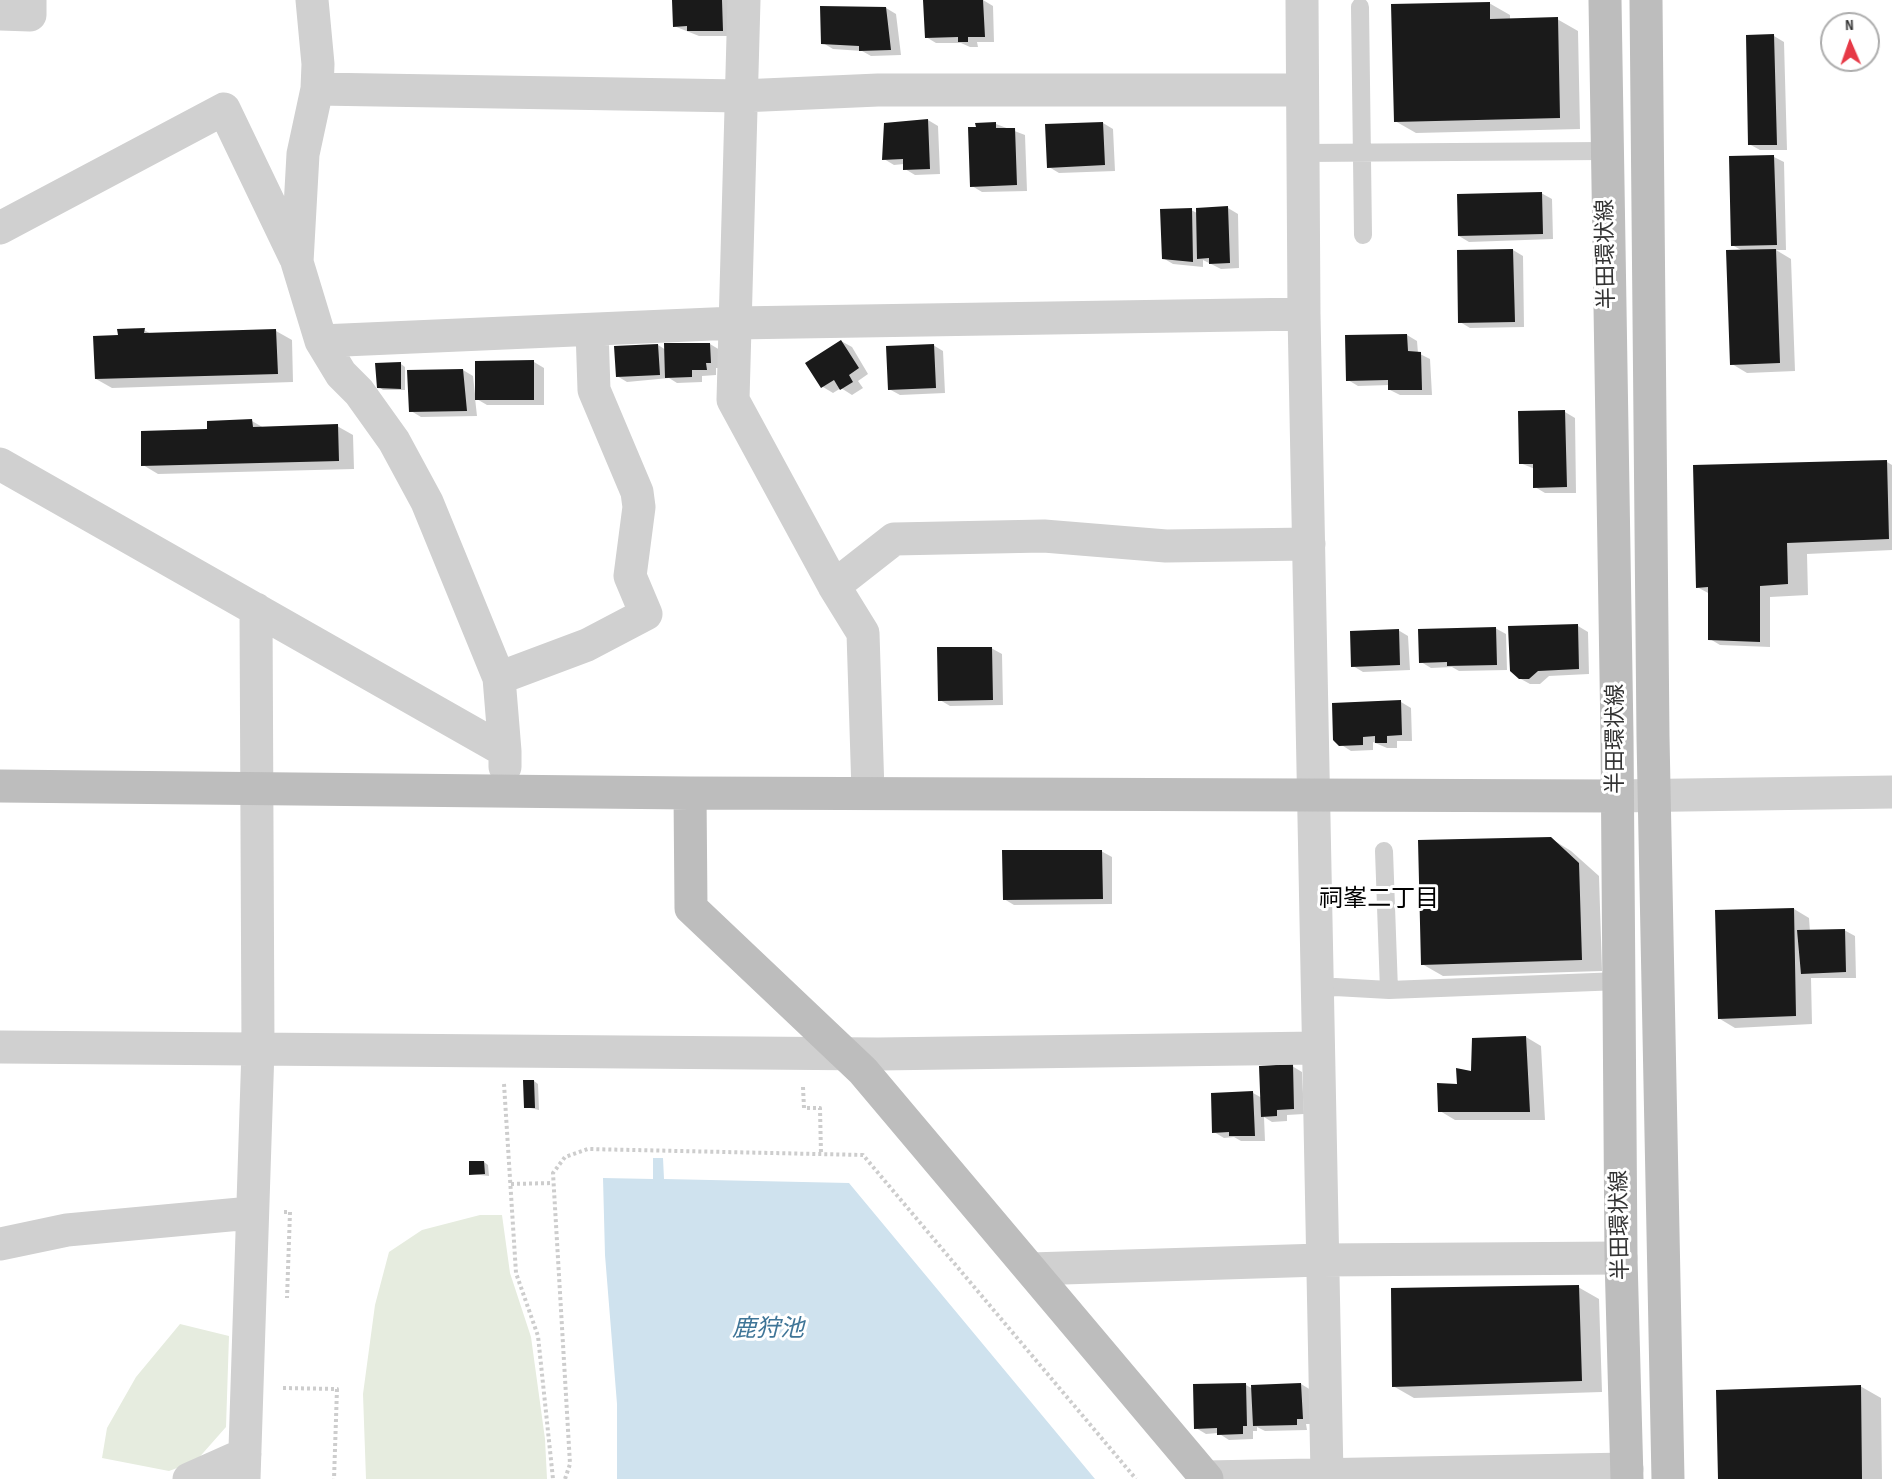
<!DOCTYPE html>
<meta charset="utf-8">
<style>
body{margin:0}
#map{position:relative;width:1892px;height:1479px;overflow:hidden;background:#fff;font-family:"Sofia Sans Condensed",sans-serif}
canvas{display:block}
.north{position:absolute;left:1820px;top:12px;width:60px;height:60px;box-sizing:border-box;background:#fff;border:2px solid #adadad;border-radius:50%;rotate:358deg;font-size:16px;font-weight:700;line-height:24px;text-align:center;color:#333}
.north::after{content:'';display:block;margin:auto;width:21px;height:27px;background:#e63946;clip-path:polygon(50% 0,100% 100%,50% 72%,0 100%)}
</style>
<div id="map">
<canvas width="1892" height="1479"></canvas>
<div class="north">N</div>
</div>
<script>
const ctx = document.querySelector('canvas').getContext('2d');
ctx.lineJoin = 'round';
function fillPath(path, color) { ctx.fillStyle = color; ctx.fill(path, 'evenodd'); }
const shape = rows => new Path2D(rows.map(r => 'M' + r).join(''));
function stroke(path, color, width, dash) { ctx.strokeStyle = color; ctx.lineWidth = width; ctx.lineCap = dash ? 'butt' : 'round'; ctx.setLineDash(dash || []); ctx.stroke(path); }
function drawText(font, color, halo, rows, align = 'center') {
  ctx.font = font + ' "Sofia Sans Condensed","Noto Sans JP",sans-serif'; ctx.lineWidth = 6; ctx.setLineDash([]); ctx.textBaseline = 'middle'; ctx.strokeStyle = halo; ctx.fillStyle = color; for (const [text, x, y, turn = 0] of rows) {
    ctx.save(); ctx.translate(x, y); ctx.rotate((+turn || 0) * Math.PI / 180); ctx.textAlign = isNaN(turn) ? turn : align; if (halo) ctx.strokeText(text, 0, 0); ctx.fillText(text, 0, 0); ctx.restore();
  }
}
const green = shape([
 [480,1215,502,1215,510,1273,531,1337,545,1439,547,1479,366,1479,363,1394,375,1305,389,1252,422,1230],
 [180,1324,229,1336,226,1427,196,1461,169,1471,102,1458,107,1428,136,1377]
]);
const water = shape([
 [653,1158,663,1158,664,1179,849,1183,1095,1479,617,1479,617,1404,605,1255,603,1178,653,1179]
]);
const shadow = shape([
 [674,0,732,0,733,36,699,36,674,26],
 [983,0,993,6,994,42,977,42,978,47,970,47,961,43,936,43,926,37,925,1],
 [1489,3,1510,15,1510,20,1557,19,1578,31,1580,129,1416,133,1395,121],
 [886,8,896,14,901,55,871,56,862,51,833,49,823,43],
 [1774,36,1784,42,1787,150,1760,150,1749,144],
 [928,120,938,126,940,174,915,175,905,169,904,164,894,165,884,159],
 [1103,123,1113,129,1115,171,1059,173,1049,167],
 [996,124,1025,135,1027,191,982,192,972,186],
 [1774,157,1784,162,1786,250,1776,250,1791,259,1795,371,1747,373,1732,364,1743,251,1732,245],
 [1541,193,1552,199,1553,239,1469,242,1459,236],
 [1228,208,1238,214,1239,268,1221,269,1203,260,1203,267,1173,264,1163,258,1191,210,1197,213],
 [1513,250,1523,256,1524,327,1470,328,1460,322],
 [144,330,153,335,276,331,292,340,293,382,112,388,96,379,119,336],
 [1407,335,1417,341,1418,353,1430,359,1432,395,1400,395,1390,390,1390,385,1358,386,1348,380],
 [841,341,852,347,868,374,858,381,863,388,852,395,841,388,833,393,823,387],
 [710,344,720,350,720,368,716,368,716,375,702,376,702,382,677,383,669,378,627,382,617,376,658,345,666,350],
 [933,345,943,351,945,393,900,395,889,389],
 [534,362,544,368,544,405,487,405,475,398,477,416,421,417,411,411,463,370,473,376,475,394,477,394],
 [401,364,405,367,405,390,383,390,379,387],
 [1565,412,1575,418,1576,493,1545,493,1535,487,1535,469,1520,463],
 [252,421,264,428,337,426,353,435,354,469,158,474,143,465,209,431],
 [1887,462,1892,465,1892,550,1807,554,1808,595,1770,597,1770,647,1720,645,1710,639,1710,594,1697,587],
 [1578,626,1588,632,1589,674,1549,676,1540,684,1530,684,1519,678],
 [1495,628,1506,634,1507,670,1459,671,1452,667,1431,668,1421,662],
 [1398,630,1408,636,1410,670,1363,672,1353,666],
 [991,648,1002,654,1003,705,950,706,940,700],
 [1401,702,1411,708,1412,741,1397,741,1397,748,1387,748,1373,742,1373,750,1351,751,1340,744],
 [1550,838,1571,851,1599,876,1602,971,1443,976,1422,964],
 [1101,851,1112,857,1112,904,1014,905,1004,899],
 [1794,909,1809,918,1810,932,1844,930,1855,936,1856,978,1811,978,1812,1024,1735,1028,1720,1019],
 [1526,1037,1541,1046,1545,1120,1455,1120,1440,1111,1458,1086,1472,1072],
 [1292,1066,1302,1072,1304,1114,1287,1115,1287,1121,1272,1122,1264,1117,1265,1141,1241,1141,1234,1137,1224,1138,1214,1132,1253,1093,1262,1098],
 [534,1081,538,1084,539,1110,526,1107],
 [484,1162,488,1165,489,1176,471,1174],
 [1578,1287,1599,1299,1602,1392,1414,1398,1393,1386],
 [1301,1384,1311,1390,1312,1424,1306,1424,1307,1430,1265,1431,1257,1427,1257,1431,1253,1431,1253,1439,1229,1440,1218,1433,1206,1434,1196,1428,1246,1385,1253,1389],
 [1860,1386,1881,1398,1882,1479,1719,1479]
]);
const building = shape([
 [672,0,722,0,723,31,687,31,687,26,673,27],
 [923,0,983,0,985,37,968,37,968,42,958,42,958,37,925,38],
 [1490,2,1490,19,1558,17,1560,118,1394,122,1391,4],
 [820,6,886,7,891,50,859,51,859,46,821,44],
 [1774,34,1777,145,1748,145,1746,35],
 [928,119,930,169,903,170,903,159,882,160,884,123],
 [996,122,996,128,1015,128,1017,185,970,187,968,127,976,127,975,123],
 [1103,122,1105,165,1047,168,1045,124],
 [1774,155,1777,245,1731,246,1729,156],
 [1542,192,1543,234,1458,236,1457,194],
 [1228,206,1230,263,1209,264,1209,258,1197,259,1196,208],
 [1192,208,1193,262,1162,259,1160,209],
 [1513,249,1515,322,1458,323,1457,250],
 [1776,249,1780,363,1730,365,1726,250],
 [145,328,144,333,276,329,278,374,95,379,93,336,118,335,117,329],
 [1407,334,1408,351,1421,352,1422,390,1388,390,1388,380,1346,381,1345,335],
 [841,340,859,368,849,375,853,382,840,390,834,380,821,388,805,363],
 [664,343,710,343,711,363,706,363,707,370,692,370,692,377,665,378],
 [658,344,660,375,616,377,614,346],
 [934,344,936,388,888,390,886,346],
 [534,360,534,400,475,400,475,361],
 [401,362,401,389,377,388,375,363],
 [463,369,467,411,409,412,407,370],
 [1565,410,1567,487,1533,488,1533,464,1519,464,1518,411],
 [252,419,253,427,338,424,339,461,141,466,141,431,207,429,207,421],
 [1887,460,1889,539,1787,543,1788,584,1760,586,1760,642,1708,640,1708,587,1696,588,1693,465],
 [1578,624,1579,669,1538,671,1529,679,1519,679,1510,671,1508,626],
 [1496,627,1497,665,1447,666,1447,662,1419,663,1418,629],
 [1399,629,1400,665,1351,667,1350,631],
 [937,647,992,647,993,700,938,701],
 [1401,700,1402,735,1387,736,1387,743,1375,743,1375,736,1363,737,1363,745,1339,746,1333,740,1332,703],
 [1551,837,1579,863,1582,960,1421,965,1418,840],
 [1002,850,1102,850,1103,899,1003,900],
 [1794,908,1796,1016,1718,1019,1715,910],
 [1845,929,1846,972,1801,974,1797,930],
 [1526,1036,1530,1112,1438,1112,1437,1083,1457,1084,1456,1068,1471,1071,1472,1038],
 [1293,1064,1294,1109,1277,1110,1277,1116,1261,1117,1259,1066],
 [523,1080,534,1080,535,1108,524,1108],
 [1253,1091,1255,1136,1229,1136,1229,1132,1212,1133,1211,1093],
 [469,1161,484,1161,485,1174,469,1175],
 [1579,1285,1582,1381,1392,1387,1391,1288],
 [1246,1383,1247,1426,1243,1426,1243,1434,1217,1435,1217,1428,1194,1429,1193,1384],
 [1301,1383,1303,1419,1297,1419,1297,1425,1253,1426,1251,1385],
 [1861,1385,1862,1479,1718,1479,1716,1390]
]);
const path = shape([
 [504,1084,516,1273,538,1336,553,1479],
 [803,1087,804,1108,820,1108,821,1154],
 [511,1184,553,1183],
 [284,1212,290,1212,287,1298],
 [283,1388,337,1389,334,1479],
 [565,1479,570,1464,553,1173,565,1157,588,1149,863,1155,1136,1479]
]);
const lane = shape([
 [1360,7,1363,235],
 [1303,153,1605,151],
 [1384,851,1389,990],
 [1318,991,1335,987,1389,990,1620,981]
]);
const street = shape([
 [312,0,318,64,317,89,303,154,297,262,321,341,341,374,359,392,394,441,427,502,499,678,505,751],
 [744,0,733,400,834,586,863,633,868,792],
 [1302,0,1304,314,1327,1475],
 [0,14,30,15,30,0],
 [317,89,741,96,878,90,1302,90],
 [0,228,224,109,295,257],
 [321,341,735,323,1304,314],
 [0,464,505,751,505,767],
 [834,586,894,539,1044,536,1166,546,1309,544],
 [499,678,587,645,646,614,630,576,639,507,637,492,594,390,592,330],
 [1616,796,1892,792],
 [0,1047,878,1054,1317,1048],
 [0,1244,67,1230,251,1213],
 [1031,1269,1321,1260,1621,1258],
 [1206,1477,1627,1469],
 [189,1479,245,1454],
 [244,1479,258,1049,256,609]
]);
const secondary = shape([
 [1605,0,1617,736,1621,1258,1627,1479],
 [1646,0,1653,737,1668,1479],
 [0,786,690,793,1616,796],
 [690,793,691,908,863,1071,1207,1479]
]);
const streetNames = [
 ["半田環状線",1607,254,-91],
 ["半田環状線",1616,739,-90],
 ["半田環状線",1621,1225,-91]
];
const neighbourhoodNames = [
 ["祠峯二丁目",1379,900]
];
const waterNames = [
 ["鹿狩池",768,1330]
];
fillPath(green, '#e6ecdf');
fillPath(water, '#cfe2ee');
fillPath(shadow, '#0003');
fillPath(building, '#1a1a1a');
stroke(path, '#cdcdcd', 4, [3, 3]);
stroke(lane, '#d0d0d0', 18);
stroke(street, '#d0d0d0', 33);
stroke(secondary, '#bdbdbd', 33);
drawText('22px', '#333', '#fff', streetNames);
drawText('24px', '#000', '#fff', neighbourhoodNames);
drawText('italic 24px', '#3f7597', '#fff', waterNames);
</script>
